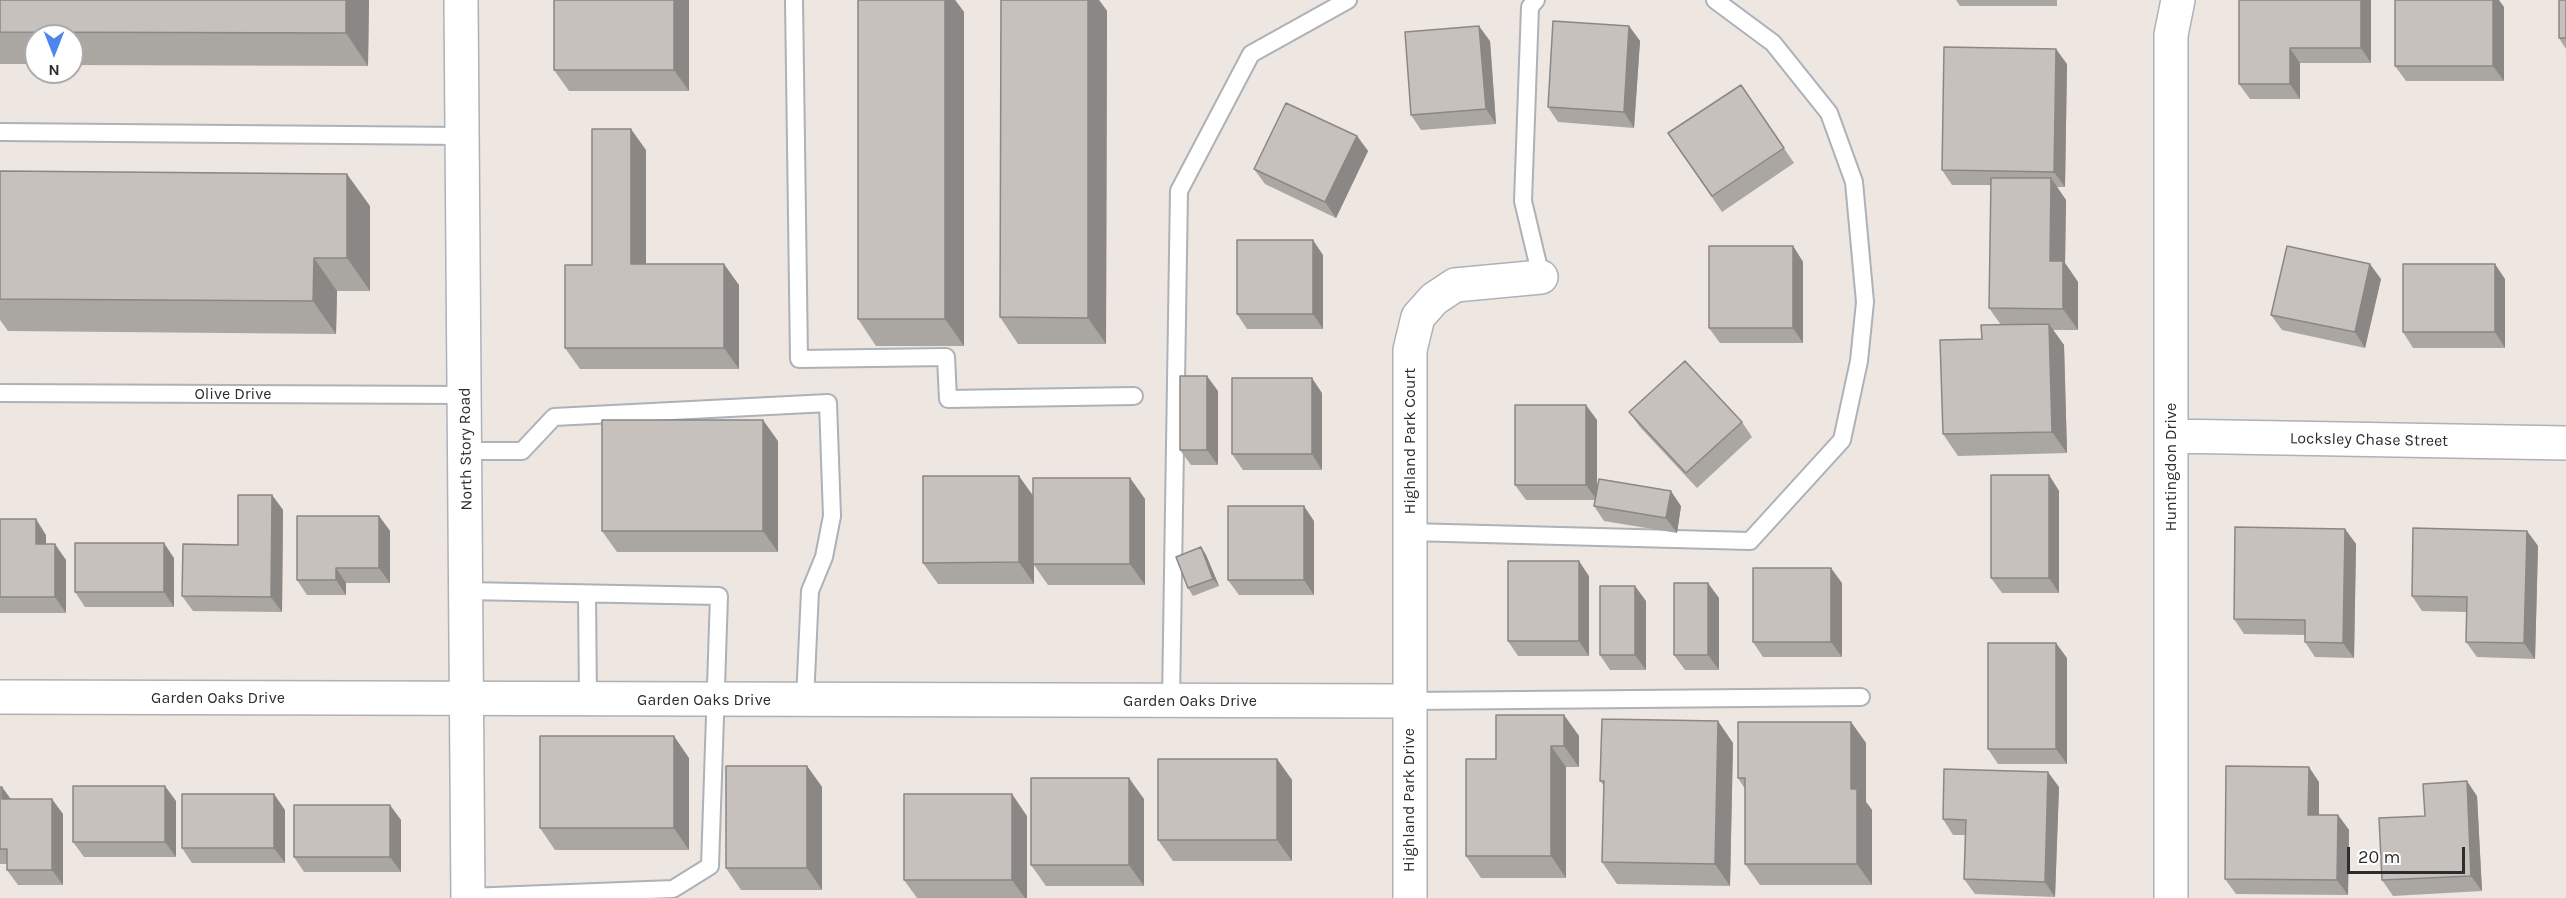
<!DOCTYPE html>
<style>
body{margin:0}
#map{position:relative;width:2566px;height:898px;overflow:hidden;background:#ede6e1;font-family:Karla,sans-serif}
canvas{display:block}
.north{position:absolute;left:24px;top:24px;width:60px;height:60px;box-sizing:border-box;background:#fff;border:2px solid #ababab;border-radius:50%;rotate:180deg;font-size:16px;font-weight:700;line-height:24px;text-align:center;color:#2d2d2d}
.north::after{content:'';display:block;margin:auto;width:21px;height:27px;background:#4f86ec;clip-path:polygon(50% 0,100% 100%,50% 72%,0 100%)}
.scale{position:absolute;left:2347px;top:847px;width:118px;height:27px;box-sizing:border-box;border:3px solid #2d2d2d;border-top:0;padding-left:8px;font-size:18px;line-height:21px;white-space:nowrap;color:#2d2d2d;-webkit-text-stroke:4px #fff;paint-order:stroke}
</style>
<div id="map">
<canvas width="2566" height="898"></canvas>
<div class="north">N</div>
<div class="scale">20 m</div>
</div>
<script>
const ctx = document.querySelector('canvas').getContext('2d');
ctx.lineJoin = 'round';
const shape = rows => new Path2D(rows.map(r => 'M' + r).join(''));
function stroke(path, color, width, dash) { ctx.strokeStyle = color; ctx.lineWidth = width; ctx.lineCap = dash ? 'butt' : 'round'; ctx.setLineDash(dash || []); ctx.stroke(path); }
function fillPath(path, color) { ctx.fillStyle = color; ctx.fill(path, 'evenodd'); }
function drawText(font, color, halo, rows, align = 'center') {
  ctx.font = font + ' Karla,sans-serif'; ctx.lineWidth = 4.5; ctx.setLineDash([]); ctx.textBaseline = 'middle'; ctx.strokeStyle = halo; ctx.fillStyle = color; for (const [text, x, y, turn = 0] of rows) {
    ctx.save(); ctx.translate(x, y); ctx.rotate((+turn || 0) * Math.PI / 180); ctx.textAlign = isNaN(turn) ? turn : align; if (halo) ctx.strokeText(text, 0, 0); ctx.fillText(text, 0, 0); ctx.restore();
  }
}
const lane = shape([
 [794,0,799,359,946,357,948,399,1134,396],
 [1536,0,1530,7,1523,201,1541,277],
 [0,132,463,136],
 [0,393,465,395],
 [466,451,522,451,554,417,828,403,832,516,824,557,810,591,805,700],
 [1409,532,1750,541,1842,440,1859,361,1865,302,1854,182,1829,113,1773,43,1715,0],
 [467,591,719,596,710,866,673,889,468,897],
 [587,594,588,699],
 [1171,701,1179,191,1251,54,1348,0],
 [1409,701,1861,697]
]);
const street = shape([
 [2171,436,2566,443],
 [0,697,1409,701],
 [1410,898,1410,350,1418,317,1434,299,1455,285,1541,277],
 [2171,898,2171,35,2178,0]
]);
const secondary = shape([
 [461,0,468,898]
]);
const wall = shape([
 [0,0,369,0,368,66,72,65,72,36,36,36,36,64,0,64],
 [689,0,689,91,569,91,554,70],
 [858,0,955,0,964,12,964,346,876,346,858,319],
 [1001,0,1099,0,1107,11,1106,344,1018,344,1000,317],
 [1956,0,2057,0,2057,6,1960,6],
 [2239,0,2371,0,2371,63,2300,63,2300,99,2250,99,2239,84],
 [2566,0,2566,49,2559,38],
 [2504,7,2504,81,2406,81,2395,66],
 [1629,26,1640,41,1634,128,1558,122,1548,107],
 [1490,41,1496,124,1421,130,1411,115],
 [2067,64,2065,187,2057,187,2066,200,2065,263,2078,282,2078,330,2053,330,2064,345,2067,453,1958,456,1943,434,1982,339,2001,325,1989,308,1991,185,1952,185,1942,170],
 [1741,85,1794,163,1722,212,1668,133],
 [1357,136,1368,151,1336,218,1265,184,1254,169],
 [646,150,646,264,739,285,739,369,580,369,565,348,592,265],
 [0,171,370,206,370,291,337,291,336,334,8,331,0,320],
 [1793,246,1803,262,1803,343,1720,343,1709,328],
 [1323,255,1323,329,1247,329,1237,314],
 [2381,279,2365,348,2282,330,2271,315],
 [2505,279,2505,348,2413,348,2403,332],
 [1218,391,1218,465,1191,465,1180,450],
 [1322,393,1322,470,1243,470,1232,454],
 [1629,412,1742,422,1752,437,1697,488,1640,427],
 [1597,420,1597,487,1681,506,1677,533,1604,521,1594,506,1595,500,1526,500,1515,485],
 [778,441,778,552,617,552,602,531],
 [2049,475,2059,491,2059,593,2002,593,1991,578],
 [1130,478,1145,499,1145,585,1048,585,1034,565,1034,584,938,584,923,563,1033,496],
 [272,495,283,510,282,612,193,611,182,596,238,545],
 [379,516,390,531,390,583,346,583,346,595,307,595,297,580],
 [0,519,46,535,46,544,66,560,66,613,0,613],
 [1314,521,1314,595,1239,595,1228,580],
 [2345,529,2356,544,2354,658,2315,657,2305,642,2305,635,2244,634,2234,619],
 [2527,531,2538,546,2535,659,2477,657,2466,642,2466,612,2422,611,2412,596],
 [1201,547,1206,555,1219,586,1193,596,1188,588],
 [174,558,174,607,85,607,75,592],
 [1589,576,1589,656,1518,656,1508,641],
 [1842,583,1842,657,1763,657,1753,642],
 [1719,598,1719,670,1685,670,1674,655],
 [1646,601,1646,670,1610,670,1600,655],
 [2067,658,2067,764,1998,764,1988,749],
 [1564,715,1579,736,1579,767,1566,767,1566,878,1481,878,1466,856,1496,759],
 [1851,722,1866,743,1866,802,1872,810,1872,885,1760,885,1745,864,1745,789,1738,778],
 [1733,743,1730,886,1617,884,1602,862,1604,786,1600,781],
 [689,758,689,850,555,850,540,828],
 [1277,759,1292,780,1292,861,1173,861,1158,840],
 [807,766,822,787,822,890,741,890,726,868],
 [2319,782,2319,815,2338,815,2349,830,2348,895,2236,894,2225,879],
 [0,787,2,787,10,799,63,814,63,885,18,885,7,870,7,864,0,864],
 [2059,787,2055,897,1975,894,1964,879,1965,835,1953,835,1943,819],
 [2477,796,2482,891,2393,896,2382,880],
 [1144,799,1144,886,1046,886,1031,865],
 [176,801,176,857,84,857,73,842],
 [285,810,285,863,192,863,182,848],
 [1027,816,1027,898,917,898,904,880],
 [401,820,401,872,304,872,294,857]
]);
const shadedWall = shape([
 [346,0,369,0,368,66,346,33],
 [674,0,689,0,689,91,674,70],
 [945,0,955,0,964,12,964,346,945,319],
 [1088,0,1099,0,1107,11,1106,344,1088,318],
 [2361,0,2371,0,2371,63,2361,48],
 [2493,0,2499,0,2504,7,2504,81,2493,66],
 [1479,26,1490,41,1496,124,1486,109],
 [1629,26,1640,41,1634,128,1624,112],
 [2290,48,2300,63,2300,99,2290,84],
 [2056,49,2067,64,2065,187,2054,172],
 [631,129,646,150,646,285,631,264],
 [1357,136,1368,151,1336,218,1325,202],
 [347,174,370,206,370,291,347,258],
 [2051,178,2066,200,2065,263,2078,282,2078,330,2063,309,2050,261],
 [1313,240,1323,255,1323,329,1313,314],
 [1793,246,1803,262,1803,343,1793,328],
 [314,258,337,291,336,334,313,301],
 [724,264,739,285,739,369,724,348],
 [2370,264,2381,279,2365,348,2355,332],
 [2495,264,2505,279,2505,348,2495,332],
 [2049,324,2064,345,2067,453,2052,432],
 [1207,376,1218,391,1218,465,1207,450],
 [1312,378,1322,393,1322,470,1312,454],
 [1586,405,1597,420,1597,500,1586,485],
 [763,420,778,441,778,552,763,531],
 [2049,475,2059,491,2059,593,2049,578],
 [1019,476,1034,497,1034,584,1019,562],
 [1130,478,1145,499,1145,585,1130,564],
 [1671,491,1681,506,1677,533,1666,518],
 [272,495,283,510,282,612,271,597],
 [1304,506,1314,521,1314,595,1304,580],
 [379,516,390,531,390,583,379,568],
 [36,519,46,535,46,560,36,544],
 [2345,529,2356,544,2354,658,2343,643],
 [2527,531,2538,546,2535,659,2524,643],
 [164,543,174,558,174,607,164,592],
 [55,544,66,560,66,613,55,597],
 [1201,547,1206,555,1219,586,1213,579],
 [1579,561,1589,576,1589,656,1579,641],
 [336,568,346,583,346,595,336,580],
 [1831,568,1842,583,1842,657,1831,642],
 [1708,583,1719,598,1719,670,1708,655],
 [1635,586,1646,601,1646,670,1635,655],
 [2056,643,2067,658,2067,764,2056,749],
 [1564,715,1579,736,1579,767,1564,746],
 [1718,721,1733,743,1730,886,1715,864],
 [1851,722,1866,743,1866,802,1872,810,1872,885,1857,864,1851,789],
 [674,736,689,758,689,850,674,828],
 [1551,746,1566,767,1566,878,1551,856],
 [1277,759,1292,780,1292,861,1277,840],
 [807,766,822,787,822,890,807,868],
 [2309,767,2319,782,2319,830,2308,815],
 [2048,772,2059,787,2055,897,2045,882],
 [1129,778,1144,799,1144,886,1129,865],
 [2467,781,2477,796,2482,891,2471,876],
 [165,786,176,801,176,857,165,842],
 [2,787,13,802,2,799],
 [274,794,285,810,285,863,274,848],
 [1012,794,1027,816,1027,898,1025,898,1012,880],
 [52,799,63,814,63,885,52,870],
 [390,805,401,820,401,872,390,857],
 [2338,815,2349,830,2348,895,2337,880]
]);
const building = shape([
 [0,0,346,0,346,33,0,32,0,0],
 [554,0,674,0,674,70,554,70,554,0],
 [858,0,945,0,945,319,858,319,858,0],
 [1001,0,1088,0,1088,318,1000,317,1001,0],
 [2239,0,2361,0,2361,48,2290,48,2290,84,2239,84,2239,0],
 [2395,0,2493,0,2493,66,2395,66,2395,0],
 [2559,0,2566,0,2566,38,2559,38,2559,0],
 [1553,21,1629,26,1624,112,1548,107,1553,21],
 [1479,26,1486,109,1411,115,1405,32,1479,26],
 [1944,47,2056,49,2054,172,1942,170,1944,47],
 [1741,85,1784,148,1712,196,1668,133,1741,85],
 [1286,103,1357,136,1325,202,1254,169,1286,103],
 [592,129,631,129,631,264,724,264,724,348,565,348,565,265,592,265,592,129],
 [0,171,347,174,347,258,314,258,313,301,0,299,0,171],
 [1991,178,2051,178,2050,261,2063,261,2063,309,1989,308,1991,178],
 [1237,240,1313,240,1313,314,1237,314,1237,240],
 [1709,246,1793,246,1793,328,1709,328,1709,246],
 [2287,246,2370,264,2355,332,2271,315,2287,246],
 [2403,264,2495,264,2495,332,2403,332,2403,264],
 [2049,324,2052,432,1943,434,1940,340,1982,339,1981,325,2049,324],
 [1685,361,1742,422,1686,473,1629,412,1685,361],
 [1180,376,1207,376,1207,450,1180,450,1180,376],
 [1232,378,1312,378,1312,454,1232,454,1232,378],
 [1515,405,1586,405,1586,485,1515,485,1515,405],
 [602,420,763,420,763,531,602,531,602,420],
 [1991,475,2049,475,2049,578,1991,578,1991,475],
 [923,476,1019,476,1019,562,923,563,923,476],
 [1033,478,1130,478,1130,564,1033,564,1033,478],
 [1599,479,1671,491,1666,518,1594,506,1599,479],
 [238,495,272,495,271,597,182,596,183,544,238,545,238,495],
 [1228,506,1304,506,1304,580,1228,580,1228,506],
 [297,516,379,516,379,568,336,568,336,580,297,580,297,516],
 [0,519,36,519,36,544,55,544,55,597,0,597,0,519],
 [2235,527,2345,529,2343,643,2305,642,2305,620,2234,619,2235,527],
 [2413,528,2527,531,2524,643,2466,642,2467,597,2412,596,2413,528],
 [75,543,164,543,164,592,75,592,75,543],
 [1201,547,1213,579,1188,588,1176,557,1201,547],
 [1508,561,1579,561,1579,641,1508,641,1508,561],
 [1753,568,1831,568,1831,642,1753,642,1753,568],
 [1674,583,1708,583,1708,655,1674,655,1674,583],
 [1600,586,1635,586,1635,655,1600,655,1600,586],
 [1988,643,2056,643,2056,749,1988,749,1988,643],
 [1496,715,1564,715,1564,746,1551,746,1551,856,1466,856,1466,759,1496,759,1496,715],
 [1602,719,1718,721,1715,864,1602,862,1604,781,1600,781,1602,719],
 [1738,722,1851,722,1851,789,1857,789,1857,864,1745,864,1745,778,1738,778,1738,722],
 [540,736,674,736,674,828,540,828,540,736],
 [1158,759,1277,759,1277,840,1158,840,1158,759],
 [726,766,807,766,807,868,726,868,726,766],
 [2226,766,2309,767,2308,815,2338,815,2337,880,2225,879,2226,766],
 [1944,769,2048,772,2045,882,1964,879,1966,820,1943,819,1944,769],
 [1031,778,1129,778,1129,865,1031,865,1031,778],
 [2467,781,2471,876,2382,880,2379,818,2425,816,2423,784,2467,781],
 [73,786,165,786,165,842,73,842,73,786],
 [0,787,2,787,2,799,52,799,52,870,7,870,7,849,0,849,0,787],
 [182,794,274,794,274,848,182,848,182,794],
 [904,794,1012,794,1012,880,904,880,904,794],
 [294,805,390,805,390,857,294,857,294,805]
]);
const streetNames = [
 ["Olive Drive",233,394],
 ["Locksley Chase Street",2369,440,1],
 ["Highland Park Court",1410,441,-90],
 ["North Story Road",466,449,-91],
 ["Huntingdon Drive",2171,467,-90],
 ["Garden Oaks Drive",218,698],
 ["Garden Oaks Drive",704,700],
 ["Garden Oaks Drive",1190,701],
 ["Highland Park Drive",1409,800,-90]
];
stroke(lane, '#adb1b8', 20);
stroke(street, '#adb1b8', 36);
stroke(secondary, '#adb1b8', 36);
stroke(lane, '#fff', 16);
stroke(street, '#fff', 33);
stroke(secondary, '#fff', 33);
fillPath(wall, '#aaa6a2');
fillPath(shadedWall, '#8b8784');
fillPath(building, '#c6c1bc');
stroke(building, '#8b8784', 1.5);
drawText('16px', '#2d2d2d', '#fff', streetNames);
</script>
